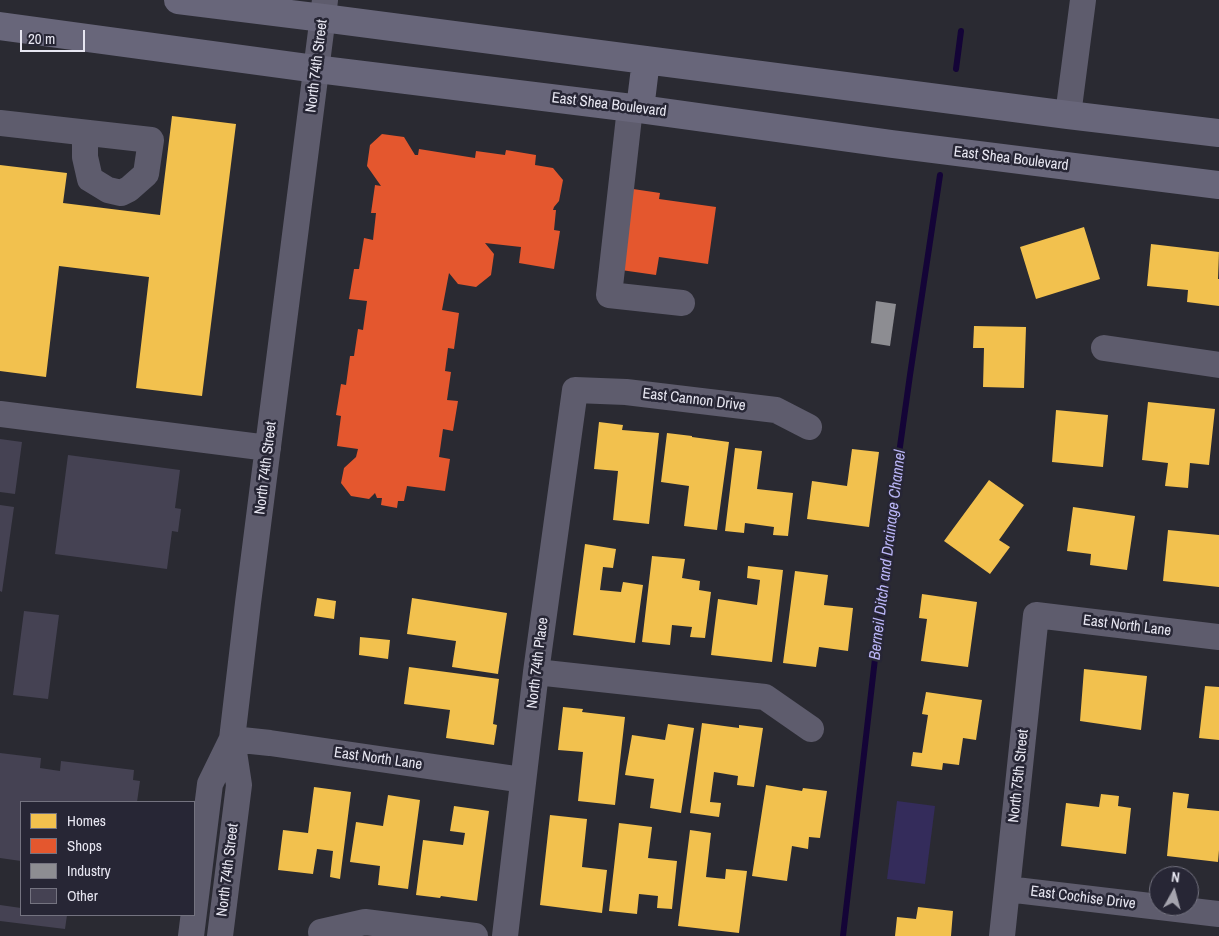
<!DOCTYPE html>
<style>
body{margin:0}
#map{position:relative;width:1219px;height:936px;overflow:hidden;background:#2a2a32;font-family:"Archivo Narrow",sans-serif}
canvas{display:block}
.legend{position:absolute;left:20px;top:801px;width:175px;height:115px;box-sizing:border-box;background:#272635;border:1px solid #747380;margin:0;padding:6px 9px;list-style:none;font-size:15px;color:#e7e6f1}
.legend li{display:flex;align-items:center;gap:10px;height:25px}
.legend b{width:25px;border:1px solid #747380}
.north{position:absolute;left:1149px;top:866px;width:50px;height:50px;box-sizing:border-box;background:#272635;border:1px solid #747380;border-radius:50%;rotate:7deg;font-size:14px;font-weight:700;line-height:20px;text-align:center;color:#e7e6f1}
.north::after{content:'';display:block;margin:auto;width:18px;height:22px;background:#a5a4ae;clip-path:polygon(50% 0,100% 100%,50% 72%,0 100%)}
.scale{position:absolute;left:20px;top:30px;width:65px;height:22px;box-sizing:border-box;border:2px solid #e7e6f1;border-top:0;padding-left:6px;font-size:15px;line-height:18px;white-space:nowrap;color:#e7e6f1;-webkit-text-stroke:4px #272635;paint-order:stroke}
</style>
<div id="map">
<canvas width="1219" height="936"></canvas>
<ul class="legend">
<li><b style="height:14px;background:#f2c14e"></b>Homes</li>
<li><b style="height:14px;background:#e4572e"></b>Shops</li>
<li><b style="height:14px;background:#8d8d92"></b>Industry</li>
<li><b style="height:14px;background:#454253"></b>Other</li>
</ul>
<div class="north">N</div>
<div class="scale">20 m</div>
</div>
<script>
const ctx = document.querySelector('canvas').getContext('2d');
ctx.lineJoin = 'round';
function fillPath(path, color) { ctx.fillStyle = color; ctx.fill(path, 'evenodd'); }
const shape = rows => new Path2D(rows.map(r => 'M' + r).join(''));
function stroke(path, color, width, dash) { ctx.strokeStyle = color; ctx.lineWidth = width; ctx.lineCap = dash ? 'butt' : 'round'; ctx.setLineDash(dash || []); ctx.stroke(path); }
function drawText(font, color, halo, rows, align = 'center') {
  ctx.font = font + ' "Archivo Narrow",sans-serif'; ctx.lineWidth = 5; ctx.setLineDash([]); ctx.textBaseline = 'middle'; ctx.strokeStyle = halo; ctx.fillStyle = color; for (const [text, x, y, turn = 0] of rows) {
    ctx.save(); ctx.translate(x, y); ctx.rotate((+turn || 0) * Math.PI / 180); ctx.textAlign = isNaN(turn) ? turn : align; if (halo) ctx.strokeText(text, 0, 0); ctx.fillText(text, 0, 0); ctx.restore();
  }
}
const green = shape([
 [897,801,935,806,925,884,887,879]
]);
const homes = shape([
 [172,116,236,124,202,396,136,388,149,277,59,266,46,377,0,371,0,165,67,173,63,203,160,215],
 [1084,227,1100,279,1036,299,1020,247],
 [1151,244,1219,252,1218,279,1219,279,1219,306,1187,302,1188,290,1147,286],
 [974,326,1026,327,1024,388,983,387,984,348,973,348],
 [1148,402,1215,409,1209,465,1190,463,1188,488,1165,486,1168,463,1142,460],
 [1056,410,1108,415,1103,467,1052,462],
 [599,422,623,425,622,430,659,433,649,524,613,520,618,471,594,469],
 [667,433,692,436,692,437,729,442,717,530,684,526,689,486,661,482],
 [735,448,762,451,757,489,793,493,788,536,773,535,774,527,745,523,744,533,725,531],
 [852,449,879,452,869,527,807,519,812,481,847,486],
 [989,480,1024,505,999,540,1010,547,990,574,944,541],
 [1073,507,1135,516,1127,570,1090,565,1091,554,1067,551],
 [1168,530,1219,535,1219,587,1163,581],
 [585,544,616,549,613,568,603,567,600,590,621,592,623,582,643,585,635,643,573,635],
 [652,556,685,559,682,578,700,581,699,590,711,592,705,638,690,637,692,627,672,625,670,645,642,642],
 [748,566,783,570,772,662,711,655,718,599,757,605,760,580,747,578],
 [795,571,828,575,824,605,853,608,848,651,819,647,816,667,783,663],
 [922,594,977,602,968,667,921,661,927,619,919,618],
 [317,598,336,601,334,619,314,616],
 [412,598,507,613,498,674,452,667,456,641,407,634],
 [360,637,390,640,388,659,359,655],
 [409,667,499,679,493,724,497,725,494,745,446,738,450,710,404,704],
 [1084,669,1147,676,1141,730,1080,721],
 [1205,686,1219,687,1219,740,1199,738],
 [926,692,982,700,976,740,963,738,959,765,943,763,942,770,911,766,913,752,922,753,928,715,922,714],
 [563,707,583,709,582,712,625,717,615,805,578,801,583,752,558,750],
 [702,723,739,728,739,725,763,728,754,787,737,785,738,776,714,772,710,802,721,803,719,817,690,813],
 [668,724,694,728,681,813,650,808,654,779,625,775,632,735,665,740],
 [766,785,802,791,803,788,827,791,820,838,809,837,808,849,792,846,787,881,752,876],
 [314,787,351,792,340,879,330,877,333,851,317,849,313,874,278,870,283,830,308,833],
 [1173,792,1189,794,1187,808,1219,811,1219,850,1218,862,1167,856],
 [1101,794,1119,796,1118,806,1131,808,1126,854,1061,846,1066,803,1099,807],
 [388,795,420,800,408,889,378,885,380,866,350,862,356,822,383,826],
 [454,806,489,811,477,901,441,896,440,898,416,895,423,840,463,845,465,833,450,831],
 [550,815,587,819,582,867,607,870,602,913,540,905],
 [619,823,652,827,648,858,677,861,672,909,657,908,658,896,639,894,637,914,609,911],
 [690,830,711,833,706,877,725,879,726,869,747,871,739,933,678,926],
 [918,907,953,911,951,936,895,936,897,917,916,919]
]);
const shops = shape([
 [382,134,404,137,415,155,418,155,419,149,475,158,476,151,505,155,506,150,536,155,535,165,553,168,563,180,559,201,554,207,553,210,556,210,554,230,560,231,554,269,519,263,521,247,485,243,494,254,491,275,476,287,458,284,449,273,442,310,459,313,454,349,448,348,445,371,451,372,447,400,458,401,453,431,443,429,439,457,450,459,445,491,407,486,404,501,398,501,397,508,381,505,382,498,377,498,375,493,369,499,351,496,341,483,344,468,356,457,358,449,337,446,341,416,336,415,341,384,346,385,350,356,354,356,358,329,363,330,367,301,349,299,354,269,359,269,364,238,373,240,376,213,371,213,375,185,381,186,367,166,370,145],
 [633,189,660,193,659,199,716,207,708,264,659,257,656,275,621,270]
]);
const industry = shape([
 [876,301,896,304,890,346,871,343]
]);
const stream = shape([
 [956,69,961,31],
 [843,936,897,468,910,375,940,175]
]);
const building = shape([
 [0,439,22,442,15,494,0,492],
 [68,455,180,470,175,508,181,509,178,532,172,531,167,569,55,554],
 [0,505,14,507,2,592,0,591],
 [24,611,59,615,48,699,13,695],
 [0,753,41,758,40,768,60,771,61,761,134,770,133,780,140,781,137,802,21,802,21,861,0,858],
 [0,905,21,908,21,915,67,915,65,929,0,921]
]);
const minor = shape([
 [630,108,609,295,682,303],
 [1068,115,1083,0],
 [0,123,151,140,146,174,129,189,121,193,108,190,90,179,85,157,85,133],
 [1104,348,1219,365],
 [0,414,268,448],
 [536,672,765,697,811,729],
 [232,739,270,743,523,780],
 [1007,889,1219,914],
 [321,932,365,922,475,936],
 [191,936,210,784,232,739],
 [220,936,239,785,232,739,248,603,325,0],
 [505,936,536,672,575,390,626,392,776,410,809,427],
 [1002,936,1036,615,1219,637]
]);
const major = shape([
 [178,0,323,18,1068,115,1219,133],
 [0,26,316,69,640,109,892,144,1219,185],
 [640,109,646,60]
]);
const streetNames = [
 ["North 74th Street",317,66,-83],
 ["East Shea Boulevard",609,105,7],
 ["East Shea Boulevard",1011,159,7],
 ["East Cannon Drive",694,400,7],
 ["North 74th Street",266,468,-83],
 ["East North Lane",1127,626,7],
 ["North 74th Place",538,663,-83],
 ["East North Lane",378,759,8],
 ["North 75th Street",1019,776,-84],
 ["North 74th Street",228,870,-83],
 ["East Cochise Drive",1083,898,7]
];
const waterNames = [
 ["Berneil Ditch and Drainage Channel",888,555,-83]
];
fillPath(green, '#342c5b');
fillPath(homes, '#f2c14e');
fillPath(shops, '#e4572e');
fillPath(industry, '#8d8d92');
stroke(stream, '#140437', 6);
fillPath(building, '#454253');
stroke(minor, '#5e5c6d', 26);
stroke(major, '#68667a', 28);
drawText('15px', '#e7e6f1', '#272635', streetNames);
drawText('italic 16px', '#bab5f6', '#272635', waterNames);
</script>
